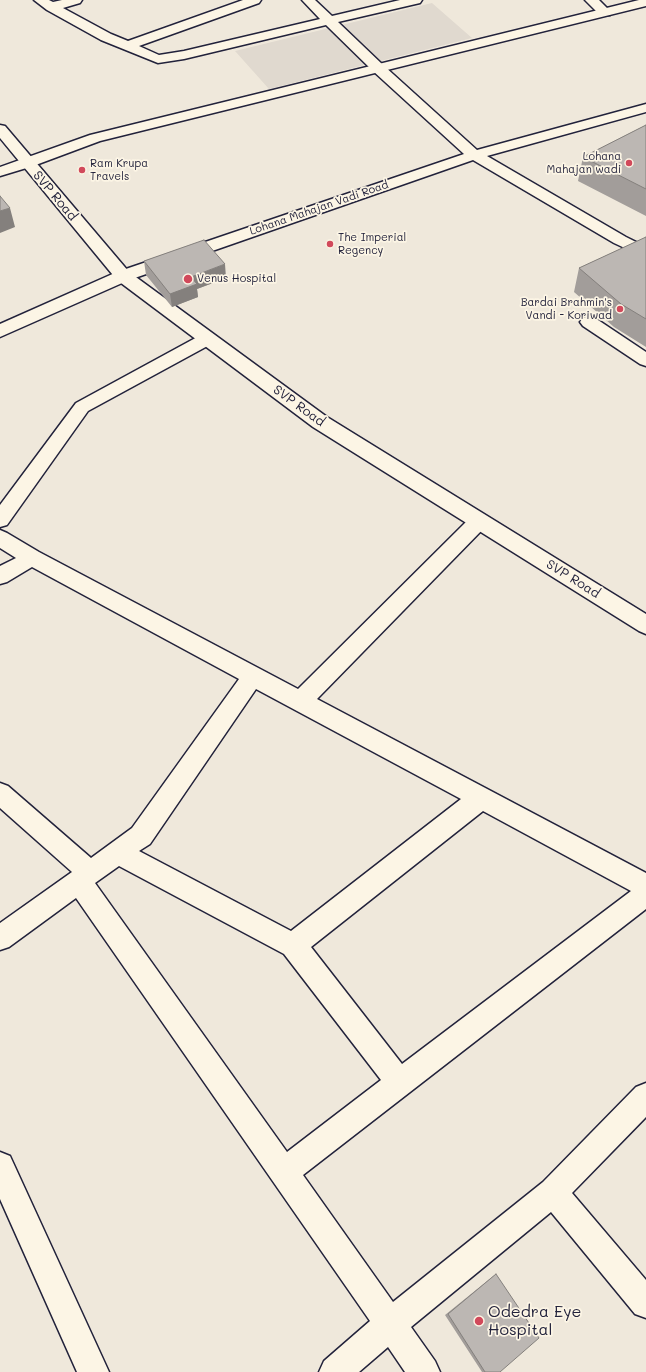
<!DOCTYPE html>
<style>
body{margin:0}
canvas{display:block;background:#efe8db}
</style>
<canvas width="646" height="1372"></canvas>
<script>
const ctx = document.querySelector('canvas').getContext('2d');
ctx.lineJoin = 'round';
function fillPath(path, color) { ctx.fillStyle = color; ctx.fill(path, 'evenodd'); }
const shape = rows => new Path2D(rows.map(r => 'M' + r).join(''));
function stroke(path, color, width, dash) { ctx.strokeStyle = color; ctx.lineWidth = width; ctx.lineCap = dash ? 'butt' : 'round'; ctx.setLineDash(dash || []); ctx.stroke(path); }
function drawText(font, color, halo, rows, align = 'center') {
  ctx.font = font + ' Mali,sans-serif'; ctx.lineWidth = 3.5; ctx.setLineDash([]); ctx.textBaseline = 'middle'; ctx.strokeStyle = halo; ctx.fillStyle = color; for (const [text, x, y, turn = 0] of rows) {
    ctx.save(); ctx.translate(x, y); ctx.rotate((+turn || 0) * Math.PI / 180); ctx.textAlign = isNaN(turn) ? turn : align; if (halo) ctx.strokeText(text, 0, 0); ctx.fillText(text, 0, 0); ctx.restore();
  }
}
const built = shape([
 [432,3,472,38,269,89,235,51]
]);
const street = shape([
 [34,0,49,0,53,2,62,0,82,0,80,3,63,8,111,34,128,41,243,0,261,0,259,3,139,46,159,55,184,51,320,19,302,0,315,0,332,16,400,0,422,0,420,3,338,22,383,65,477,150,646,104,646,112,487,156,626,237,646,247,646,258,614,243,473,160,129,280,0,337,0,324,117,272,464,154,373,71,326,25,184,59,158,63,101,40,47,10,34,0],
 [585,0,599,0,611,12,610,15,600,15,585,0],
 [589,316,595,318,646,352,646,366,640,364,583,326,580,322,583,318,589,316],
 [207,333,213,335,216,339,213,343,88,411,7,525,0,527,0,505,76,403,201,335,207,333],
 [479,514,486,516,489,521,486,526,317,699,646,873,646,909,303,1175,393,1302,543,1182,636,1087,646,1083,646,1117,572,1193,646,1280,646,1318,635,1314,551,1212,411,1327,435,1361,440,1372,405,1372,388,1347,359,1372,319,1372,324,1361,370,1321,76,898,9,947,0,950,0,923,72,872,0,808,0,783,8,786,91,858,132,828,239,679,32,567,7,582,0,584,0,566,16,558,0,548,0,530,7,533,39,552,298,689,472,516,479,514],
 [256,689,461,799,291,931,139,851,150,844,256,689],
 [483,811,631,891,402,1064,311,947,483,811],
 [119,866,284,954,381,1080,287,1152,95,883,119,866],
 [0,1152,10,1156,109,1372,77,1372,0,1199,0,1152]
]);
const secondary = shape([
 [0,125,5,126,129,272,327,417,646,614,646,634,639,631,313,427,117,280,0,138,0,125]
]);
const primary = shape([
 [639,0,646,0,646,6,100,141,33,166,0,176,0,167,90,135,639,0]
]);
const wall = shape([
 [646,125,646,216,578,181,583,157],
 [646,237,646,347,614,327,574,292,579,268],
 [144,261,226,278,197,289,198,297,172,307,146,275],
 [496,1274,500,1372,482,1372,445,1315,492,1277]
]);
const shadedWall = shape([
 [10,208,15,227,0,233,0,211],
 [225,264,226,278,197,289,198,297,172,307,170,294,191,277]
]);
const building = shape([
 [646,125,646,189,583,157,646,125],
 [0,196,10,208,0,211,0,196],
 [646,237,646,319,621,304,579,268,646,237],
 [204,240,225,264,191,277,197,284,170,294,144,261,204,240],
 [496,1274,539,1338,500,1372,485,1372,448,1314,496,1274]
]);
const markers = [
 [629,163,4,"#d1495b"],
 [82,170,4,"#d1495b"],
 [330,244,4,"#d1495b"],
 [188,279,5,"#d1495b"],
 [620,309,4,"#d1495b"],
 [479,1321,5,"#d1495b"]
];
const farPoinames = [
 ["Lohana",621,157,"right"],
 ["Mahajan wadi",621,170,"right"],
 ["Ram Krupa",90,164],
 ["Travels",90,177],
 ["The Imperial",338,238],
 ["Regency",338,251],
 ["Venus Hospital",197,279],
 ["Bardai Brahmin's",612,303,"right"],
 ["Vandi - Koriwad",612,316,"right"]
];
const farStreetnames = [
 ["Lohana Mahajan Vadi Road",319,208,-19]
];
const streetNames = [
 ["SVP Road",55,196,50],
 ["SVP Road",299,406,36],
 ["SVP Road",573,579,32]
];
const nearPoinames = [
 ["Odedra Eye",488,1312],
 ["Hospital",488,1330]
];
fillPath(built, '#e0d9cf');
stroke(street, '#22223b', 3);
stroke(secondary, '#22223b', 3);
stroke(primary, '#22223b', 3);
fillPath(street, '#fcf5e5');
fillPath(secondary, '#fcf5e5');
fillPath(primary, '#fcf5e5');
fillPath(wall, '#a29d9a');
fillPath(shadedWall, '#84807d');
fillPath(building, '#bcb7b3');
stroke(building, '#84807d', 1);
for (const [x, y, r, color] of markers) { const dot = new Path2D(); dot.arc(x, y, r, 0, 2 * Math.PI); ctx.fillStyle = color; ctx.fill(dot); stroke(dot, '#fcf5e5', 1.5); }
drawText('11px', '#22223b', '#fcf5e5', farPoinames, 'left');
drawText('11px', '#22223b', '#fcf5e5', farStreetnames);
drawText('13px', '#22223b', '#fcf5e5', streetNames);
drawText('16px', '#22223b', '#fcf5e5', nearPoinames, 'left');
</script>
